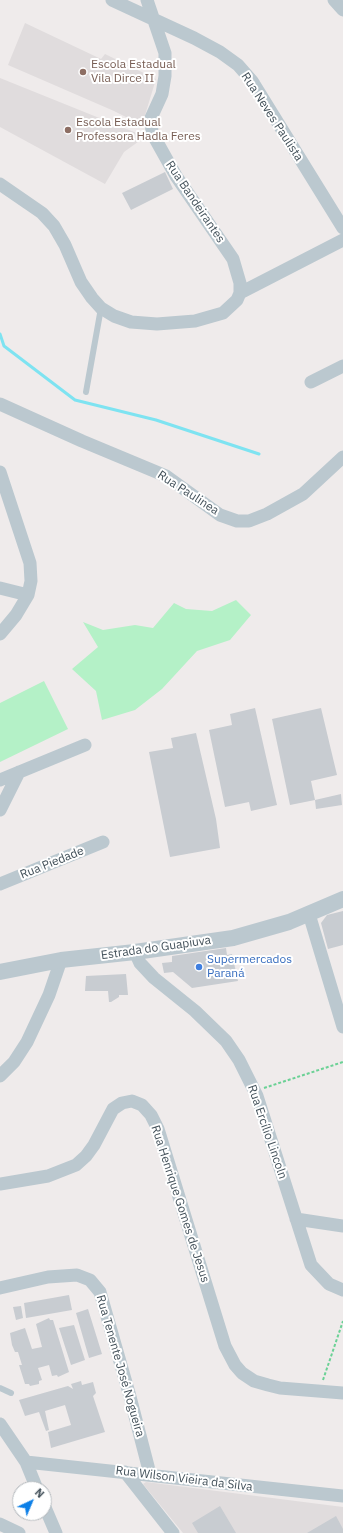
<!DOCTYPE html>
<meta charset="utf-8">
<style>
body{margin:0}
#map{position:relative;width:343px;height:1533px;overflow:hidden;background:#efebeb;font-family:"IBM Plex Sans",sans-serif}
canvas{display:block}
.north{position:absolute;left:12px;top:1481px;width:40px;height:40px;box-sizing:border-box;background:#fff;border:1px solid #b4b9bd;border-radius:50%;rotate:44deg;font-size:11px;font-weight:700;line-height:16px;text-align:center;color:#43515a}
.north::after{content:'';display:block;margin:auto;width:14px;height:18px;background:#0c7fe7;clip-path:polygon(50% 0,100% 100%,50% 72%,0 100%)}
</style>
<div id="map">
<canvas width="343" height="1533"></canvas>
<div class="north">N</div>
</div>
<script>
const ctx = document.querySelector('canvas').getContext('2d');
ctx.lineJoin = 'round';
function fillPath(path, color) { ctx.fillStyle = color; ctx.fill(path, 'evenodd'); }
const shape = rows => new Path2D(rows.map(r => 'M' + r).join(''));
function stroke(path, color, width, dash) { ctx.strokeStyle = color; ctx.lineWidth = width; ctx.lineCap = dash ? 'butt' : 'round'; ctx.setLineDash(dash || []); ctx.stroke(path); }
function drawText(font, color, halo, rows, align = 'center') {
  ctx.font = font + ' "IBM Plex Sans",sans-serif'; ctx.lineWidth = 4; ctx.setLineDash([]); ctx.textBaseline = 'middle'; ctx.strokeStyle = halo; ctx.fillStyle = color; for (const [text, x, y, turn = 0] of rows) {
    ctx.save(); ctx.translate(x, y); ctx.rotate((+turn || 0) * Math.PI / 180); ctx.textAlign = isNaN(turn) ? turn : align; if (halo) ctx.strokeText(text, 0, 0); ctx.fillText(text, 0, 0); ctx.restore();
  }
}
const education = shape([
 [25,23,101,59,105,54,156,79,142,125,114,111,8,65],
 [0,78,139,134,142,139,124,152,105,184,0,127],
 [146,1482,343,1507,343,1533,183,1533,143,1484]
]);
const green = shape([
 [236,600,251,615,230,640,197,651,162,689,135,710,102,720,96,691,72,669,98,647,83,622,103,630,135,625,153,628,174,603,186,609,212,611],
 [44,681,68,729,0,762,0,703]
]);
const stream = shape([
 [0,334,4,346,75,400,156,420,259,454]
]);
const building = shape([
 [165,172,173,189,131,210,122,193],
 [255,708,277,805,251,811,249,802,225,807,209,730,232,725,230,714],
 [321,708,337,775,311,781,315,800,290,805,272,719],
 [196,733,216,819,220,848,170,857,149,752,173,748,171,738],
 [341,794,342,805,316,809,315,800],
 [343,911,343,945,328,949,321,923,327,915],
 [226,948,227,955,232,954,238,981,192,988,173,972,164,973,162,963,172,962,172,956],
 [126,974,128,995,119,995,119,997,111,1002,109,1002,108,991,85,991,86,976],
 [69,1295,72,1310,26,1318,24,1303],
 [21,1306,23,1318,16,1320,13,1307],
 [88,1309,102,1354,89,1358,76,1313],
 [49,1318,50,1320,53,1320,69,1372,58,1377,57,1375,52,1376,49,1365,38,1368,42,1380,39,1381,39,1384,30,1386,29,1384,25,1384,19,1365,22,1365,18,1352,15,1352,12,1345,10,1333,25,1328,32,1349,42,1347,36,1324],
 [74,1325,85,1360,71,1365,59,1328],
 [81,1381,82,1385,93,1382,96,1393,93,1396,105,1432,51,1448,48,1432,71,1425,65,1405,45,1411,49,1430,46,1431,39,1412,25,1416,19,1400,68,1386,73,1389,71,1384],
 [220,1506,236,1533,198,1533,192,1523],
 [336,1516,343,1529,343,1533,307,1533]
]);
const path = shape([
 [264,1088,343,1062],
 [323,1380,343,1321]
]);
const service = shape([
 [86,392,101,308],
 [0,1388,11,1393]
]);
const minor = shape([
 [112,0,194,38,220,52,238,65,252,81,343,228],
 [334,0,343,10],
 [0,184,42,213,54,226,65,245,81,282,92,298,101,308,114,316,131,322,157,324,195,321,223,313,237,300,240,293,240,283,233,259,176,176,152,133,151,118,162,94,165,76,165,53,147,0],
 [240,293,343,240],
 [311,382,343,366],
 [0,404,82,441,166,476,220,515,237,521,249,521,267,514,303,494,343,457],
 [0,472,30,563,31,581,28,595,16,615,0,634],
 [0,588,28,595],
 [0,780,85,745],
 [0,810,19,772],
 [0,884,103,842],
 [309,914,343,1027],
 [135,952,140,963,154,978,195,1011,226,1041,239,1060,257,1096,311,1265,329,1284,343,1290],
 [0,1076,14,1062,27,1042,49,995,61,960],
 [0,1184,48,1176,76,1165,86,1156,94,1145,113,1109,122,1103,132,1101,142,1105,151,1115,158,1129,225,1346,235,1365,242,1373,254,1381,268,1385,280,1388,343,1393],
 [296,1219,343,1226],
 [0,1288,48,1277,77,1275,90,1280,100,1292,129,1393,150,1474],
 [0,1424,26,1462,37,1489],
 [26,1462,343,1496],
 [125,1472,173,1533],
 [44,1505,56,1533],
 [0,1524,19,1533]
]);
const tertiary = shape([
 [0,972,61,960,135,952,233,938,289,922,343,899]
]);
const markers = [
 [83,72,4,"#8d6e63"],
 [68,130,4,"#8d6e63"],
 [199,967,4,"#3f7fe0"]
];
const educationNames = [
 ["Escola Estadual",91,65],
 ["Vila Dirce II",91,79],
 ["Escola Estadual",76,123],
 ["Professora Hadla Feres",76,137]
];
const streetNames = [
 ["Rua Neves Paulista",272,117,57],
 ["Rua Bandeirantes",195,202,56],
 ["Rua Paulinea",188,493,33],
 ["Rua Piedade",52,863,-22],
 ["Estrada do Guapiuva",156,948,-8],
 ["Rua Ercílio Lincoln",267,1132,71],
 ["Rua Henrique Gomes de Jesus",180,1204,72],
 ["Rua Tenente José Nogueira",120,1366,74],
 ["Rua Wilson Vieira da Silva",184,1479,7]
];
const shopNames = [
 ["Supermercados",207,960],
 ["Paraná",207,974]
];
fillPath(education, '#e0dcdd');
fillPath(green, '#b4f1c7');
stroke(stream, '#7ee3f1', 3);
fillPath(building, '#c8ccd1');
stroke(path, '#6bd195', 2, [3, 2]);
stroke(service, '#bbc8cf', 6);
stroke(minor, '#bbc8cf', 13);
stroke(tertiary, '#bbc8cf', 16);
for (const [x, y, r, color] of markers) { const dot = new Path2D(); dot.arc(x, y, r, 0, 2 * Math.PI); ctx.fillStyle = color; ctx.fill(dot); stroke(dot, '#fff', 1.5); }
drawText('12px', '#785e54', '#fff', educationNames, 'left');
drawText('12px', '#43515a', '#fff', streetNames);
drawText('12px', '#366cbe', '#fff', shopNames, 'left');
</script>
